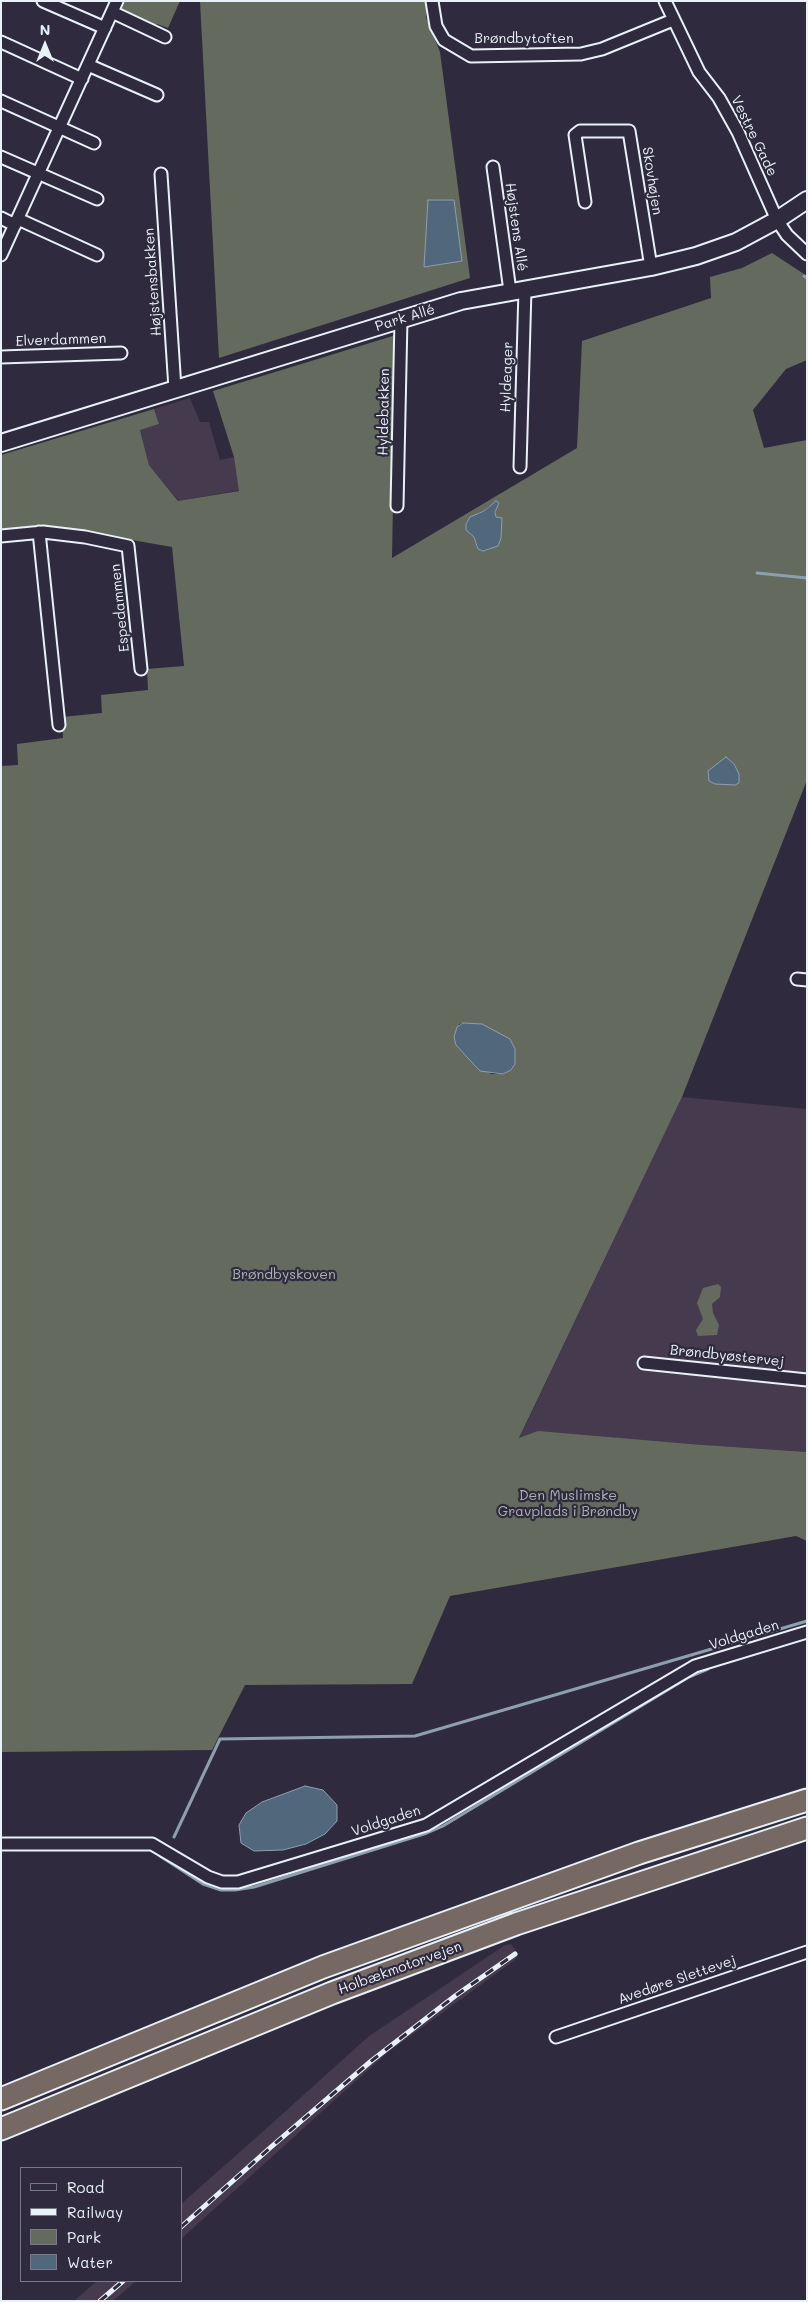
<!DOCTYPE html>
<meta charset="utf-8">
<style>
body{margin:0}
#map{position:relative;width:808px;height:2302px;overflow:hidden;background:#2f2a3d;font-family:Mali,sans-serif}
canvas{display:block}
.frame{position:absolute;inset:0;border:2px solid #e8f1f8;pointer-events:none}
.legend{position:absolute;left:20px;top:2167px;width:162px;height:115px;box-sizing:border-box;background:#2f2a3d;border:1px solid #797a88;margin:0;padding:6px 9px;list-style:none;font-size:15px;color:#e8f1f8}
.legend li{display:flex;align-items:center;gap:10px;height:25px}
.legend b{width:25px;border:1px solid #797a88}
.north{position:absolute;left:20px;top:20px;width:50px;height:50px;-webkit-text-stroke:4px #2f2a3d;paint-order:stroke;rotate:0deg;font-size:14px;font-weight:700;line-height:20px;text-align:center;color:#e8f1f8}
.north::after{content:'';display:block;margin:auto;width:18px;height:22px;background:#e8f1f8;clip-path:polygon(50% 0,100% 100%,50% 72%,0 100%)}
</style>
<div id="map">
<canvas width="808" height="2302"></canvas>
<div class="frame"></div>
<ul class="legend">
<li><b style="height:6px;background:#2f2a3d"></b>Road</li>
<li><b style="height:6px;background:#e8f1f8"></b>Railway</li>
<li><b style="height:14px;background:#646b5e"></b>Park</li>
<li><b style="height:14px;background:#51687c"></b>Water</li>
</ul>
<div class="north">N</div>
</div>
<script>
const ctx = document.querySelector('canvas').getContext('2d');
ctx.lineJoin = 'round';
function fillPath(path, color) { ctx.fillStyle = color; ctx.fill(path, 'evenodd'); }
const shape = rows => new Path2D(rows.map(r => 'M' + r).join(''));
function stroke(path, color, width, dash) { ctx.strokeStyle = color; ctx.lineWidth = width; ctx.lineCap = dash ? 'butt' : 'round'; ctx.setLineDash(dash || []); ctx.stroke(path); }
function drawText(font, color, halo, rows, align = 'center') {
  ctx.font = font + ' Mali,sans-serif'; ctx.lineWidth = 4.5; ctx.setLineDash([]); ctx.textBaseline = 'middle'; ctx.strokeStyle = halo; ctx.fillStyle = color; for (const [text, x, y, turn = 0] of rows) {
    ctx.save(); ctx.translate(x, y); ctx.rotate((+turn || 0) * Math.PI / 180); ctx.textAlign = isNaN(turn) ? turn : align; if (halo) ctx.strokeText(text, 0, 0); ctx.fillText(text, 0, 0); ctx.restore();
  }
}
const built = shape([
 [190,398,200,422,209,422,220,460,234,457,240,490,179,501,149,465,140,429,159,424,154,409],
 [682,1097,807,1109,807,1452,690,1444,519,1439],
 [511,1944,518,1955,515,1960,388,2052,181,2239,181,2204,259,2135,369,2036,505,1945],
 [97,2281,136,2281,113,2301,74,2301]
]);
const green = shape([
 [125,1,180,1,168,28,157,24,154,26,121,11],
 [200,1,427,1,426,17,440,52,470,278,219,358],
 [772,253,807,276,807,360,786,369,753,410,764,448,807,440,807,780,682,1097,519,1438,538,1431,690,1444,807,1452,807,1541,796,1536,450,1596,412,1684,245,1685,212,1750,1,1752,1,766,18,765,17,744,63,738,62,717,102,713,101,695,148,690,147,669,184,666,172,547,46,525,1,529,1,455,154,409,159,424,140,430,149,465,178,501,239,491,234,457,213,391,396,335,392,558,577,448,582,341,711,298,710,277,742,268],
 [489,506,496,517,498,546,483,551,478,549,474,537,478,513,484,511],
 [463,1023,482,1024,511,1070,503,1074,491,1074,464,1053,459,1024],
 [718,1284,721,1287,720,1297,712,1304,713,1313,719,1325,717,1335,698,1336,696,1330,703,1319,697,1303,703,1288]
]);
const water = shape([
 [428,200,454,200,462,261,424,267,428,200],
 [496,501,499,503,495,512,496,517,502,518,501,538,498,546,483,551,478,549,474,537,466,530,466,524,470,517,484,511,496,501],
 [726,757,734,764,739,774,739,783,735,785,715,784,709,781,708,771,726,757],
 [463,1023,482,1024,510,1039,515,1049,515,1064,511,1070,503,1074,480,1071,456,1045,454,1037,457,1027,463,1023],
 [305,1786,323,1790,337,1805,337,1821,325,1834,306,1844,283,1850,254,1851,241,1843,239,1825,246,1813,262,1802,305,1786]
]);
const stream = shape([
 [804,276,807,278],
 [757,573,807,578],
 [174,1837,220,1739,415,1736,807,1621],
 [160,1856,203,1884,221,1890,235,1890,254,1887,427,1833,443,1826,689,1677,708,1669]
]);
const street = shape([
 [43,1,105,28],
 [432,1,436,26,444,40,471,56,581,54,602,49,673,20],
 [665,1,699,72,719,98,738,132,777,220,787,235,807,254],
 [112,12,165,37],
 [1,42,82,79],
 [88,65,157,95],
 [1,101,94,143],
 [1,157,97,199],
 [493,167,510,291],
 [161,174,175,389],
 [585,202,575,135,580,131,629,131,651,267],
 [1,218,15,225],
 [18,219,97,255],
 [1,255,117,1],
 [1,357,121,353],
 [520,467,525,289],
 [397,506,401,319],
 [39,532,59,725],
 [1,536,43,532,85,537,128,546,141,669],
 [797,979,807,980],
 [644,1363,807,1380],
 [1,1844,152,1844,208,1877,222,1882,238,1882,426,1825,695,1666,807,1632],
 [556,2037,807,1952]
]);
const secondary = shape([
 [1,443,461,301,651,267,696,256,736,242,777,220,807,200]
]);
const highway = shape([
 [1,2099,323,1967,639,1853,807,1800],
 [1,2129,332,1993,516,1924,807,1828]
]);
const rail = shape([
 [181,2227,271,2147,370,2062,455,1996,515,1954],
 [100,2301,123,2281]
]);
const streetNames = [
 ["Brøndbytoften",524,39],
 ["Vestre Gade",754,136,64],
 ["Skovhøjen",652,181,81],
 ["Højstens Allé",516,227,82],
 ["Højstensbakken",153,282,-94],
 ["Park Allé",405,318,-17],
 ["Elverdammen",61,340,-2],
 ["Hyldeager",507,377,-88],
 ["Hyldebakken",384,412,-89],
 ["Espedammen",120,608,-96],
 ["Brøndbyøstervej",727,1356,6],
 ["Voldgaden",744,1635,-17],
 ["Voldgaden",386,1821,-18],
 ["Holbækmotorvejen",400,1968,-20],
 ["Avedøre Slettevej",677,1980,-19]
];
const parkNames = [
 ["Brøndbyskoven",284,1275],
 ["Den Muslimske",568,1496],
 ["Gravplads i Brøndby",568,1512]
];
fillPath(built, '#453a4e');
fillPath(green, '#646b5e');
fillPath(water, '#51687c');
stroke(water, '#8d9fae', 1);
stroke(stream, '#8d9fae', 3);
stroke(street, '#e8f1f8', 15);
stroke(secondary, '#e8f1f8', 20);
stroke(highway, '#e8f1f8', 25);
stroke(street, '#2f2a3d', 11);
stroke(secondary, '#2f2a3d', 16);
stroke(highway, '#766964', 21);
stroke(rail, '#e8f1f8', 5);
stroke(rail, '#2f2a3d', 3, [9]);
drawText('14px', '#e8f1f8', '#2f2a3d', streetNames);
drawText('14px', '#adb5b3', '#2f2a3d', parkNames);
</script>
